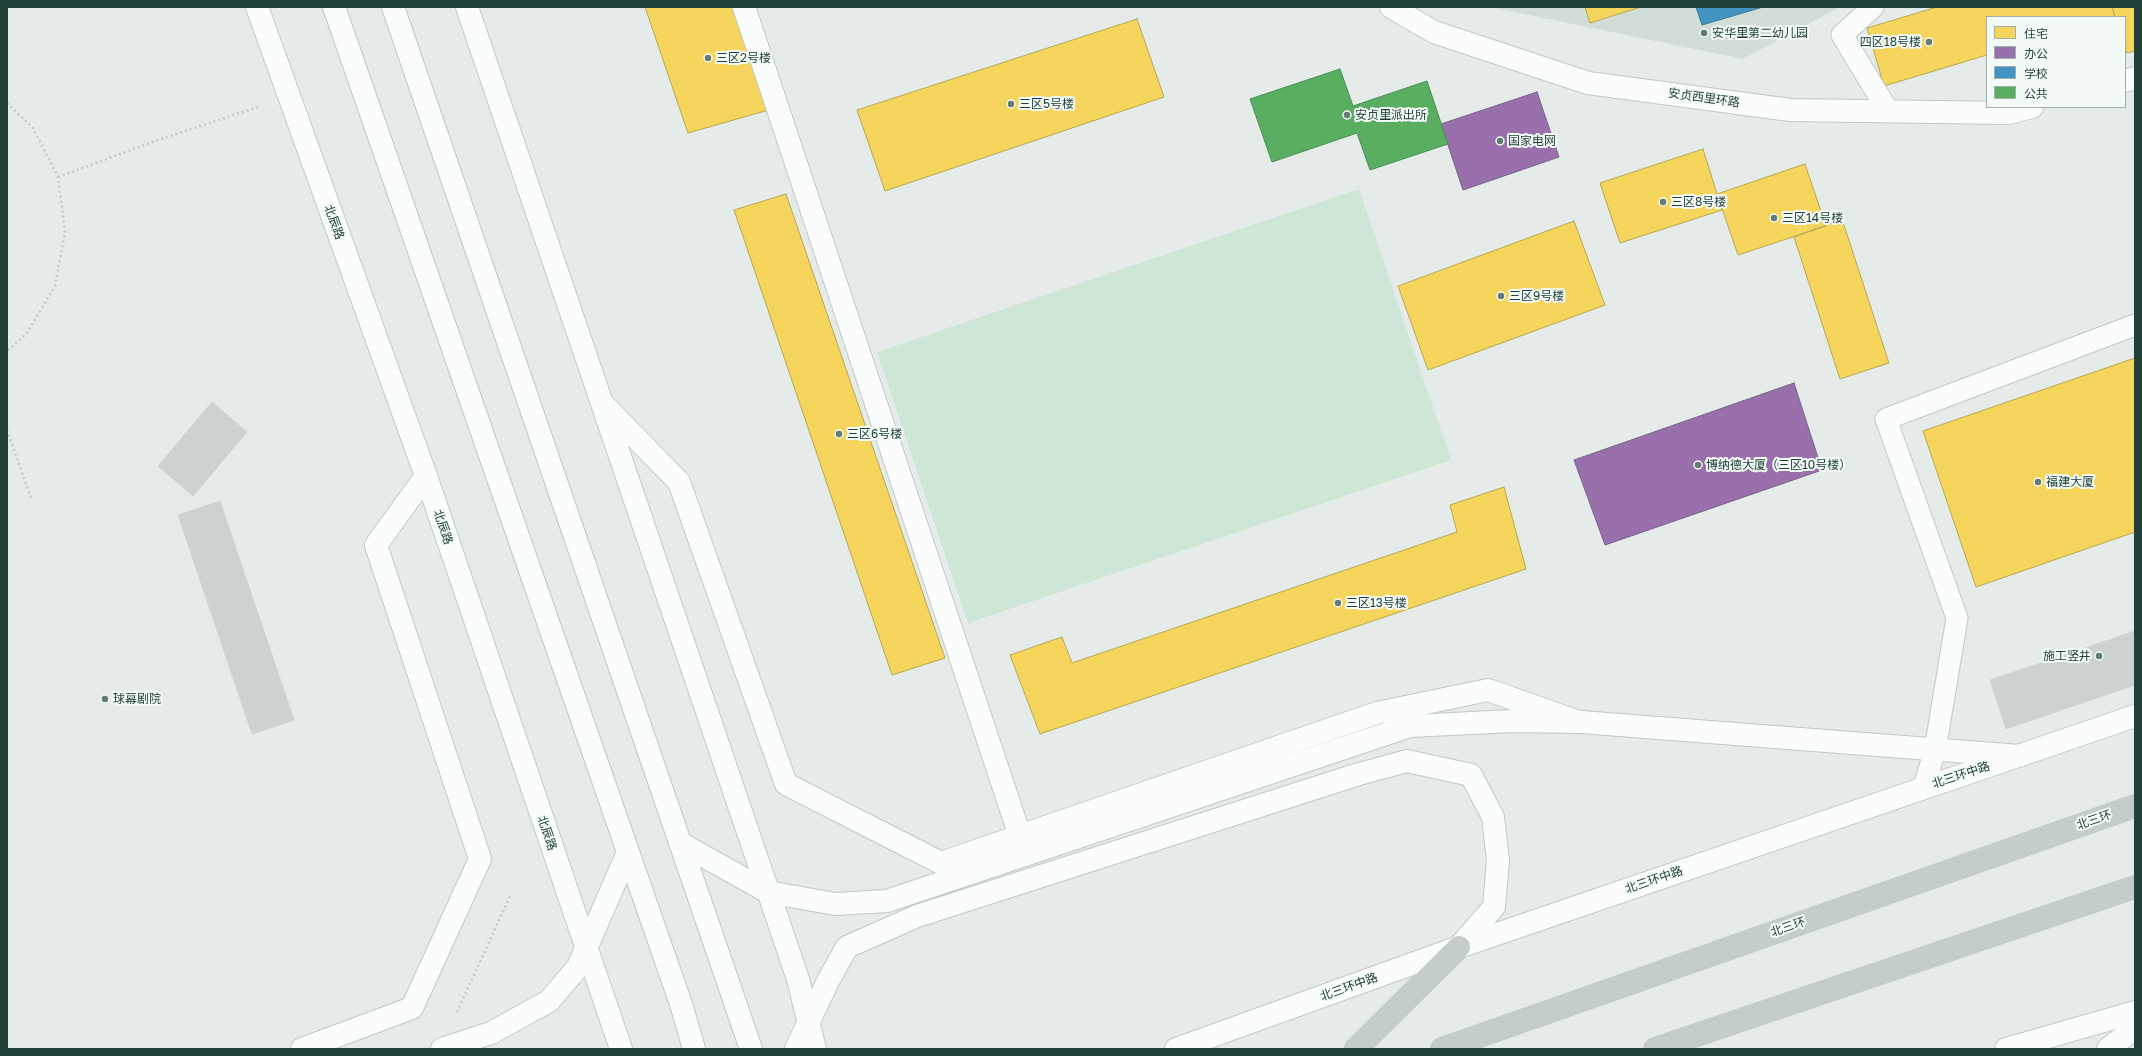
<!DOCTYPE html>
<meta charset="utf-8">
<style>
body{margin:0}
#map{position:relative;width:2142px;height:1056px;overflow:hidden;background:#e5ebe8;font-family:"Golos Text","Noto Sans SC",sans-serif}
canvas{display:block}
.frame{position:absolute;inset:0;border:8px solid #204039;pointer-events:none}
.legend{position:absolute;left:1986px;top:16px;width:140px;height:92px;box-sizing:border-box;background:#f3faf7;border:1px solid #9fb0ab;margin:0;padding:5px 7px;list-style:none;font-size:12px;color:#204039}
.legend li{display:flex;align-items:center;gap:8px;height:20px}
.legend b{width:20px;border:1px solid #9fb0ab}
</style>
<div id="map">
<canvas width="2142" height="1056"></canvas>
<div class="frame"></div>
<ul class="legend">
<li><b style="height:11px;background:#f6d55c"></b>住宅</li>
<li><b style="height:11px;background:#9970ab"></b>办公</li>
<li><b style="height:11px;background:#4393c3"></b>学校</li>
<li><b style="height:11px;background:#5aae61"></b>公共</li>
</ul>
</div>
<script>
const ctx = document.querySelector('canvas').getContext('2d');
ctx.lineJoin = 'round';
function fillPath(path, color) { ctx.fillStyle = color; ctx.fill(path, 'evenodd'); }
const shape = rows => new Path2D(rows.map(r => 'M' + r).join(''));
function stroke(path, color, width, dash) { ctx.strokeStyle = color; ctx.lineWidth = width; ctx.lineCap = dash ? 'butt' : 'round'; ctx.setLineDash(dash || []); ctx.stroke(path); }
function drawText(font, color, halo, rows, align = 'center') {
  ctx.font = font + ' "Golos Text","Noto Sans SC",sans-serif'; ctx.lineWidth = 4; ctx.setLineDash([]); ctx.textBaseline = 'middle'; ctx.strokeStyle = halo; ctx.fillStyle = color; for (const [text, x, y, turn = 0] of rows) {
    ctx.save(); ctx.translate(x, y); ctx.rotate((+turn || 0) * Math.PI / 180); ctx.textAlign = isNaN(turn) ? turn : align; if (halo) ctx.strokeText(text, 0, 0); ctx.fillText(text, 0, 0); ctx.restore();
  }
}
const built = shape([
 [1490,7,1840,7,1743,59]
]);
const green = shape([
 [1359,189,1451,460,968,623,877,352]
]);
const homes = shape([
 [645,7,736,7,772,109,688,133,645,7],
 [1585,7,1641,7,1590,23,1585,7],
 [1937,7,2112,7,2115,17,1987,17,1987,55,1884,86,1867,28,1937,7],
 [2112,7,2135,7,2135,51,2126,53,2125,17,2115,17,2112,7],
 [1137,19,1164,97,885,191,857,110,1137,19],
 [1703,149,1722,210,1620,243,1600,183,1703,149],
 [1805,164,1826,226,1738,255,1717,194,1805,164],
 [786,194,945,658,892,675,734,210,786,194],
 [1842,219,1889,363,1840,379,1794,237,1842,219],
 [1574,221,1605,305,1428,370,1398,286,1574,221],
 [2135,358,2135,532,1976,587,1923,431,2135,358],
 [1504,487,1526,569,1040,734,1010,655,1062,637,1072,663,1457,532,1450,505,1504,487]
]);
const offices = shape([
 [1537,92,1559,157,1463,190,1441,124,1537,92],
 [1794,383,1822,470,1605,545,1574,460,1794,383]
]);
const schools = shape([
 [1696,7,1763,7,1702,25,1696,7]
]);
const public = shape([
 [1340,69,1353,106,1427,81,1448,144,1370,170,1357,133,1272,162,1250,99,1340,69]
]);
const building = shape([
 [212,402,247,432,193,496,158,466,212,402],
 [220,501,294,720,252,734,178,515,220,501],
 [2135,631,2135,685,2006,729,1990,680,2135,631]
]);
const path = shape([
 [7,103,33,128,58,177,65,232,55,286,27,333,7,351],
 [58,177,158,140,261,106],
 [7,430,31,498],
 [457,1012,511,894]
]);
const service = shape([
 [1873,7,1842,35,1888,111],
 [1924,787,1935,750,1957,618,1886,419,2135,325]
]);
const minor = shape([
 [744,7,1020,836],
 [1391,7,1434,32,1588,83,1790,110,2009,113,2032,107],
 [2125,81,2135,78]
]);
const tertiary = shape([
 [257,7,426,476,621,1049],
 [467,7,798,979,815,1049],
 [603,404,679,482,786,784,941,863,1377,713,1488,690,1576,721],
 [302,1049,412,1008,480,859,376,545,426,476],
 [1176,1049,1459,947,2135,716],
 [2006,1049,2135,1012]
]);
const secondary = shape([
 [334,7,682,1007,694,1049],
 [393,7,751,1049],
 [680,843,768,892,835,904,887,901,1410,726,1513,721,1581,722,2020,756],
 [442,1049,491,1033,549,1001,578,967,628,852],
 [796,1049,829,979,847,947,917,916,1359,774,1407,761,1471,775,1493,817,1498,860,1494,907,1459,947],
 [2108,1049,2135,1028]
]);
const trunk = shape([
 [1356,1049,1459,947],
 [1442,1049,2135,806],
 [1655,1049,2135,887]
]);
const markers = [
 [1704,33,4,"#657c76"],
 [1929,42,4,"#657c76"],
 [708,58,4,"#657c76"],
 [1011,104,4,"#657c76"],
 [1347,115,4,"#657c76"],
 [1500,141,4,"#657c76"],
 [1663,202,4,"#657c76"],
 [1774,218,4,"#657c76"],
 [1501,296,4,"#657c76"],
 [839,434,4,"#657c76"],
 [1698,465,4,"#657c76"],
 [2038,482,4,"#657c76"],
 [1338,603,4,"#657c76"],
 [2099,656,4,"#657c76"],
 [105,699,4,"#657c76"]
];
const poiNames = [
 ["安华里第二幼儿园",1712,33],
 ["四区18号楼",1921,42,"right"],
 ["三区2号楼",716,58],
 ["三区5号楼",1019,104],
 ["安贞里派出所",1355,115],
 ["国家电网",1508,141],
 ["三区8号楼",1671,202],
 ["三区14号楼",1782,218],
 ["三区9号楼",1509,296],
 ["三区6号楼",847,434],
 ["博纳德大厦（三区10号楼）",1706,465],
 ["福建大厦",2046,482],
 ["三区13号楼",1346,603],
 ["施工竖井",2091,656,"right"],
 ["球幕剧院",113,699]
];
const streetNames = [
 ["安贞西里环路",1704,98,8],
 ["北辰路",334,222,70],
 ["北辰路",443,527,71],
 ["北三环中路",1961,775,-18],
 ["北三环",2094,820,-19],
 ["北辰路",547,833,71],
 ["北三环中路",1654,880,-19],
 ["北三环",1788,927,-19],
 ["北三环中路",1349,987,-20]
];
fillPath(built, '#d2ddd8');
fillPath(green, '#cde6d5');
fillPath(homes, '#f6d55c');
stroke(homes, '#b6a852', 1);
fillPath(offices, '#9970ab');
stroke(offices, '#756289', 1);
fillPath(schools, '#4393c3');
stroke(schools, '#387a9a', 1);
fillPath(public, '#5aae61');
stroke(public, '#498d55', 1);
fillPath(building, '#ccd2d0');
stroke(building, '#ced4d1', 1);
stroke(service, '#c2c8c5', 23);
stroke(minor, '#c2c8c5', 24);
stroke(tertiary, '#c2c8c5', 24);
stroke(secondary, '#c0c8c5', 24);
stroke(trunk, '#c0cac8', 24);
stroke(path, '#c1cbc8', 2.5, [2, 3]);
stroke(service, '#fbfcfc', 21);
stroke(minor, '#fbfcfc', 22);
stroke(tertiary, '#fbfcfc', 22);
stroke(secondary, '#fbfcfc', 22);
stroke(trunk, '#c4cdca', 22);
for (const [x, y, r, color] of markers) { const dot = new Path2D(); dot.arc(x, y, r, 0, 2 * Math.PI); ctx.fillStyle = color; ctx.fill(dot); stroke(dot, '#f3faf7', 1.5); }
drawText('12px', '#204039', '#f3faf7', poiNames, 'left');
drawText('12px', '#204039', '#f3faf7', streetNames);
</script>
